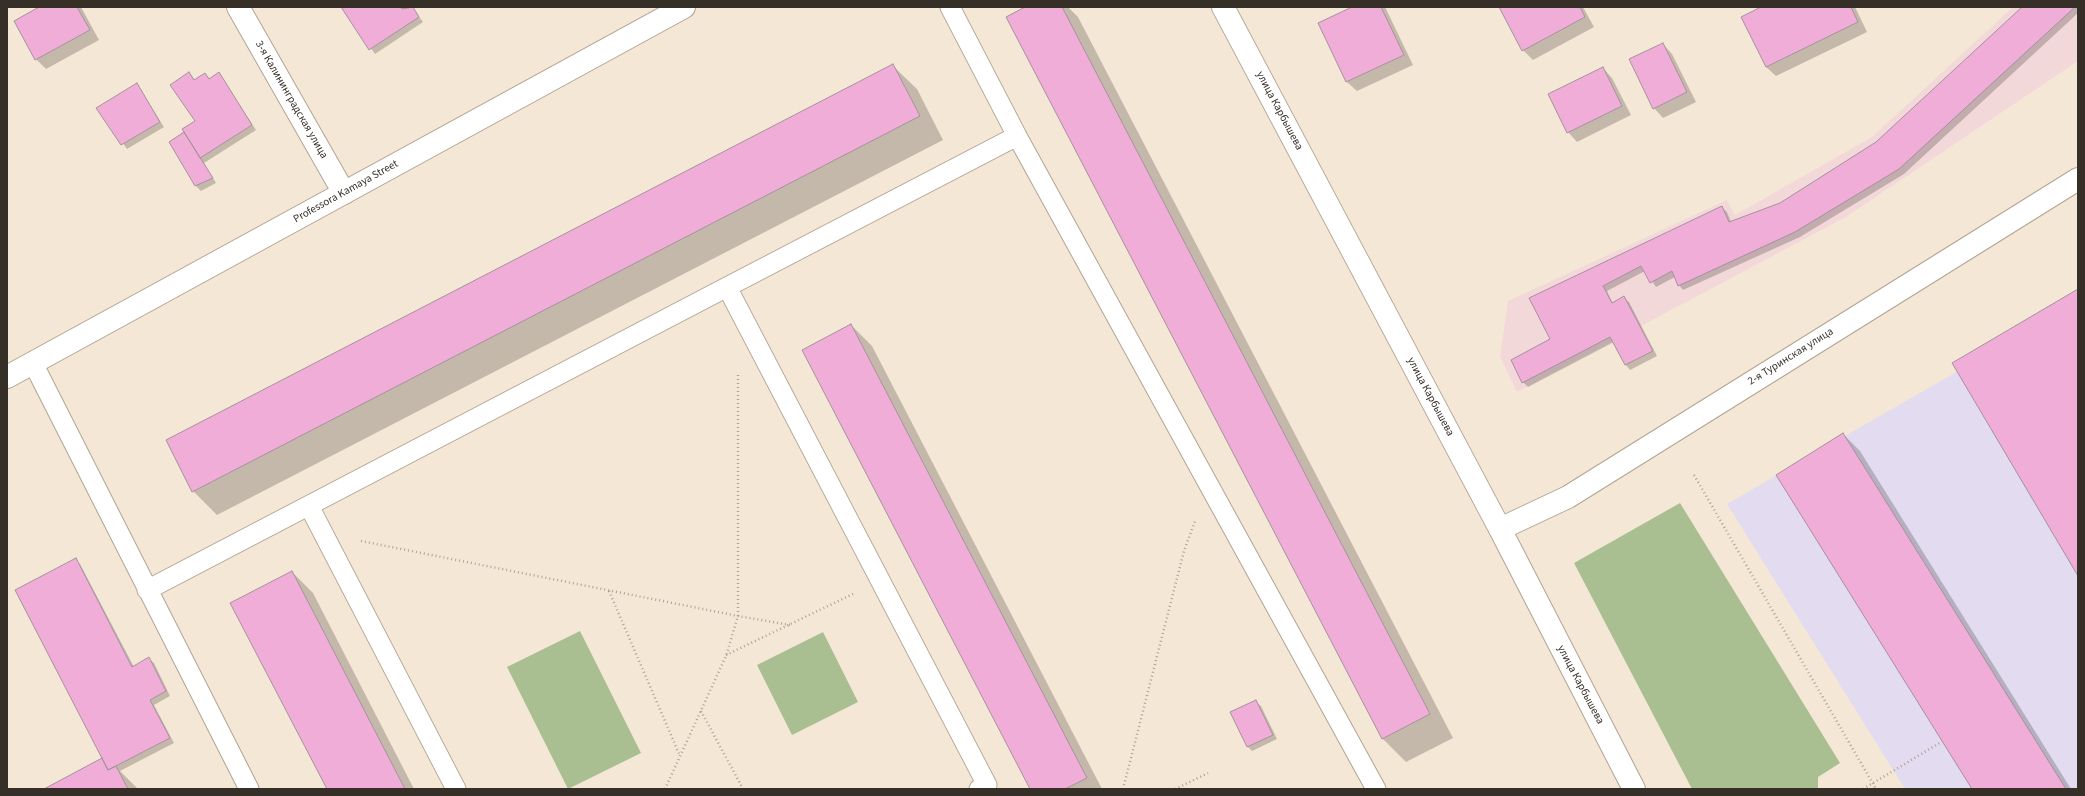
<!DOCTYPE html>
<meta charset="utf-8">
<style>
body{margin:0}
#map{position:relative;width:2085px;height:796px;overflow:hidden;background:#f5e7d5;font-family:"Source Sans 3",sans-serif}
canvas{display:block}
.frame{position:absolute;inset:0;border:8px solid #352f28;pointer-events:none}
</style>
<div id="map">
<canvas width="2085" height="796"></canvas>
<div class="frame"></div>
</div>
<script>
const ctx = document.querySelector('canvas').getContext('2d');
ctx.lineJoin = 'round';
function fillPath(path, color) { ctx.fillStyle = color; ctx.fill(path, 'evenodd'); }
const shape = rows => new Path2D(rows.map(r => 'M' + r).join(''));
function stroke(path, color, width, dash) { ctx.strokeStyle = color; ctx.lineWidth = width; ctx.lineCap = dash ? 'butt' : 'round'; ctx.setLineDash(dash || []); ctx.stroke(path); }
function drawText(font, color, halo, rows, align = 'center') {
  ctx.font = font + ' "Source Sans 3",sans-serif'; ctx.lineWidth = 3.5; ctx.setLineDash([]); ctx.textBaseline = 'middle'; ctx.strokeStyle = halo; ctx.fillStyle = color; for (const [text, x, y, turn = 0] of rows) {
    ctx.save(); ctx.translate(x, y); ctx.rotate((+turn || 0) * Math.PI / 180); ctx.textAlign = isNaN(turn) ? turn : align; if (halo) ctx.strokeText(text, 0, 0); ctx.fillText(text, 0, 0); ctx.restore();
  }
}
const industrial = shape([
 [2013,7,2078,7,2078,61,1846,217,1517,392,1500,357,1508,301,1727,200,1735,215,1872,137]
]);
const education = shape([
 [2078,302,2078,789,1905,789,1727,504]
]);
const green = shape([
 [1680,503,1840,763,1818,777,1818,789,1692,789,1574,563],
 [580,631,641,753,568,789,507,667],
 [823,632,858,702,792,735,757,665]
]);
const shadow = shape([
 [41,7,81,7,99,40,46,69,36,59],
 [342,7,402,7,404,9,412,7,423,22,375,54],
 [1027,7,1068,7,1078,17,1453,738,1406,762,1382,738],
 [1354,7,1385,7,1413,65,1357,91,1347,82,1319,24],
 [1500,7,1583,7,1594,27,1533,60,1523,50],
 [1763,7,1855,7,1867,32,1776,76,1766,67],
 [2024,7,2078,7,2078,13,1904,174,1800,237,1683,290,1679,285,1675,277,1656,287,1645,271,1607,291,1613,304,1624,298,1629,302,1657,356,1630,370,1626,365,1614,342,1528,387,1523,382,1551,339,1530,299,1722,208,1727,212,1731,222,1780,204,1876,143],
 [1663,44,1672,54,1696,102,1663,118,1654,108],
 [893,66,917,89,943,140,217,515,193,491,167,441],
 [1603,68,1612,78,1631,115,1577,142,1568,132],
 [189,73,195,80,205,74,210,79,219,73,256,130,204,163,216,183,201,191,196,186,171,142,186,133,196,122],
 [137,85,164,127,127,149,98,108],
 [851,325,872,346,1102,789,1031,789],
 [1843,434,1860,451,2071,789,1974,789],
 [75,559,80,564,134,667,149,659,154,663,170,696,154,705,174,743,120,771,138,789,46,789,104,759],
 [292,572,313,593,414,789,328,789],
 [1256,702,1261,706,1277,739,1252,751,1247,746]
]);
const building = shape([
 [39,7,77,7,90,30,35,60,14,21,39,7],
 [341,7,401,7,402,9,413,7,419,17,369,50,341,7],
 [1025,7,1062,7,1430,714,1382,739,1006,17,1025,7],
 [1352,7,1381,7,1404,55,1346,82,1318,23,1352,7],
 [1499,7,1580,7,1585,17,1522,51,1499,7],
 [1761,7,1851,7,1858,22,1766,67,1741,17,1761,7],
 [2022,7,2075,7,1899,169,1795,232,1678,286,1672,271,1650,283,1641,266,1603,286,1612,303,1624,296,1653,351,1625,365,1610,337,1522,383,1511,360,1550,339,1529,298,1722,206,1729,222,1780,203,1876,142,2022,7],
 [1663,43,1687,92,1653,109,1629,59,1663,43],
 [893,64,920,116,192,492,166,440,893,64],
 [1603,67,1622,106,1567,133,1548,94,1603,67],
 [189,72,194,80,205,73,209,79,219,72,252,125,200,158,182,129,195,121,170,85,189,72],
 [137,83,160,122,121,145,96,108,137,83],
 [184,132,213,178,195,186,169,142,184,132],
 [2078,289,2078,576,1952,363,2078,289],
 [851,324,1087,778,1065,789,1030,789,802,350,851,324],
 [1843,433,2066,789,1972,789,1776,475,1843,433],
 [76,558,132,667,149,657,166,691,150,700,170,738,108,770,15,590,76,558],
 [292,571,316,617,405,789,327,789,230,603,292,571],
 [1256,700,1273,735,1247,747,1230,712,1256,700],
 [102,758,108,770,116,766,128,789,44,789,102,758]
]);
const path = shape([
 [1694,475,1876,789],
 [361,541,738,616,790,625],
 [609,591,680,756],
 [726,655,855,593],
 [701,711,743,789],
 [665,789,726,656,738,616,738,372],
 [1123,789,1184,551,1195,521],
 [1175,789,1208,773],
 [1863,789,1943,741]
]);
const lane = shape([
 [950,7,1017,136,1376,789],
 [727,287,1017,136],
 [33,363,249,789],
 [309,506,456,789],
 [147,590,727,287,987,785,979,789]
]);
const street = shape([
 [238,7,344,193],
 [1500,529,1634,789]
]);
const secondary = shape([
 [1223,7,1500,529,1568,497,2078,179],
 [7,377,684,7]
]);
const streetNames = [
 ["3-я Калининградская улица",291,100,60],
 ["улица Карбышева",1279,111,62],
 ["Professora Kamaya Street",346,192,-29],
 ["2-я Туринская улица",1791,357,-32],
 ["улица Карбышева",1430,397,62],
 ["улица Карбышева",1580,685,62]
];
fillPath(industrial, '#f3d8da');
fillPath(education, '#e3dbf0');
fillPath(green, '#aabf91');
fillPath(shadow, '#0003');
fillPath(building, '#f0add7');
stroke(building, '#a5919d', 1);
stroke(lane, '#b2a493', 21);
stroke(street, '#b2a493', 24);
stroke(secondary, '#b2a493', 24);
stroke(path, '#aea395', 2.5, [1, 3]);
stroke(lane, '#fff', 19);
stroke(street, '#fff', 22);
stroke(secondary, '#fff', 22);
drawText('11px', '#352f28', '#fff', streetNames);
</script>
